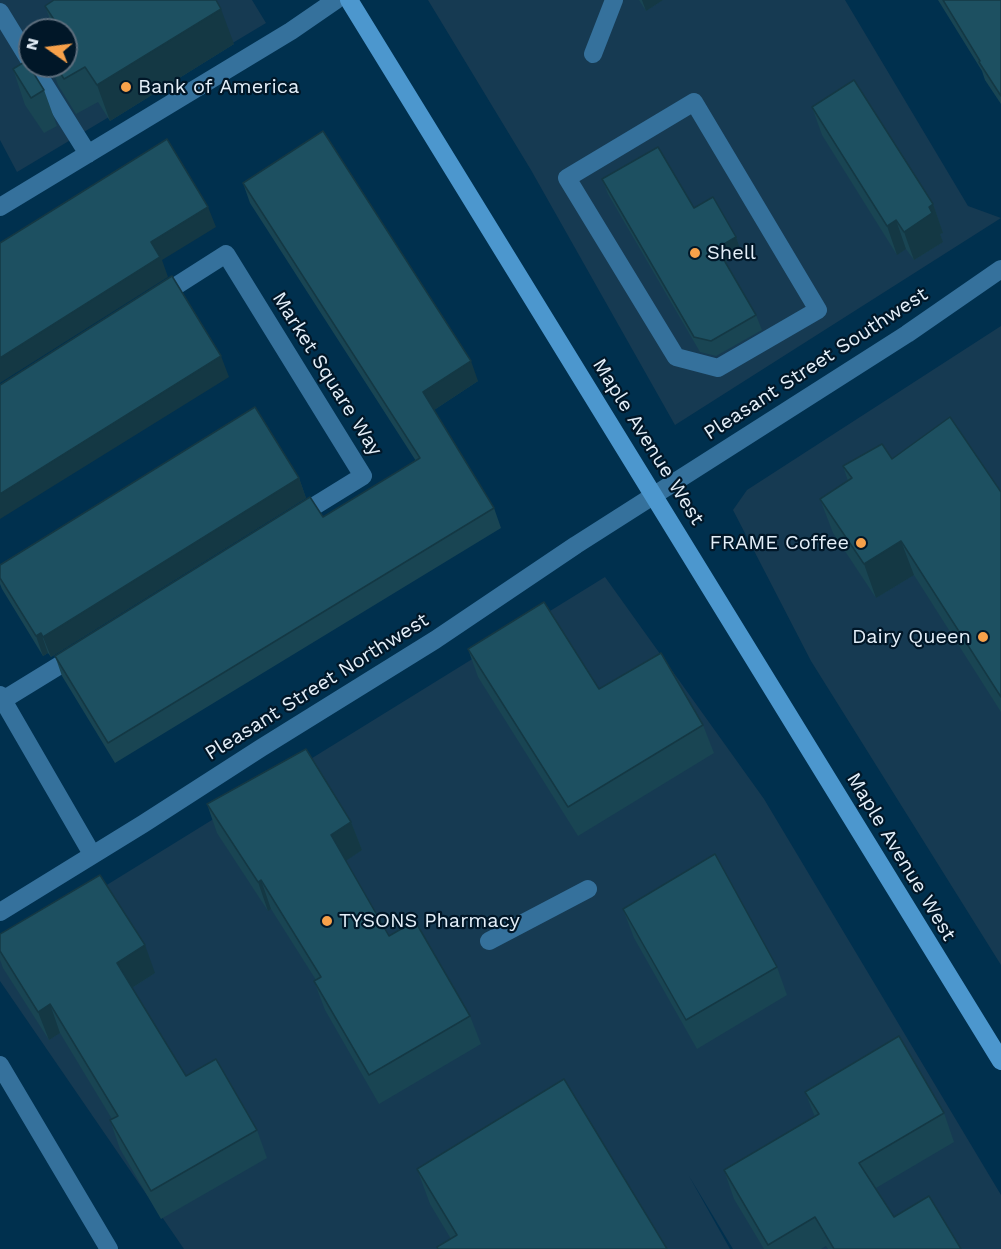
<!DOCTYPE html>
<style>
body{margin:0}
#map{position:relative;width:1001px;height:1249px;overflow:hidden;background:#00304e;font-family:"Work Sans",sans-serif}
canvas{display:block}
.north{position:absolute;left:18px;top:18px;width:60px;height:60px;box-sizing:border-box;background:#011728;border:2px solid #5c6d7c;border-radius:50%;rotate:284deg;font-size:16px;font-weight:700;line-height:24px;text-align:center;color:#e4eff9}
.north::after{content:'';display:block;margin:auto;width:21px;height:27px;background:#f7a14a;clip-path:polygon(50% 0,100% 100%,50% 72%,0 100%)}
</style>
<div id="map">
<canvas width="1001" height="1249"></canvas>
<div class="north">N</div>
</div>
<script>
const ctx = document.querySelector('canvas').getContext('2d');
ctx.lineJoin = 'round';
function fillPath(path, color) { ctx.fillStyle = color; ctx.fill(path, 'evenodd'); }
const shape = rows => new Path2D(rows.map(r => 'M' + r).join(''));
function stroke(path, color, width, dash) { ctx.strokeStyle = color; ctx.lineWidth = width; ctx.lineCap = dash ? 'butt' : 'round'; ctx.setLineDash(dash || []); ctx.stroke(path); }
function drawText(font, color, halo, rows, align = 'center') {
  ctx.font = font + ' "Work Sans",sans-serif'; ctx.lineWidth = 4.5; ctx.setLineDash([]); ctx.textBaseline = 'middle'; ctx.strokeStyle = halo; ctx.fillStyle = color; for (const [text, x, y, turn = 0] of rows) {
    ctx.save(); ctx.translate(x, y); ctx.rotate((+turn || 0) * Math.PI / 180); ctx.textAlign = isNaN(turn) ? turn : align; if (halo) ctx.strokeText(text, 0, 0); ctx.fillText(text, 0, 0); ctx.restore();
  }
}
const built = shape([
 [0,0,252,0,266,23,17,172,0,140],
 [30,30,66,30,66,66,30,66],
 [428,0,845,0,968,206,1001,218,675,425,531,170],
 [1001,326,1001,965,811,661,733,510,747,490],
 [605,577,764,799,1001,1195,1001,1249,733,1249,689,1176,730,1249,184,1249,0,981,0,951]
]);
const lane = shape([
 [0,12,30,61],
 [593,54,614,0],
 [33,66,88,154],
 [694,102,818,310,718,368,676,357,567,178,694,102],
 [0,207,291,31,336,0],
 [489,941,588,889]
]);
const street = shape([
 [157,298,226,254,363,476,295,518],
 [0,695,92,854],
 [3,700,78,654],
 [0,912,143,824,261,748,435,640,576,545,907,334,1001,269],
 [0,1065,109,1249]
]);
const primary = shape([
 [349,0,1001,1061]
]);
const wall = shape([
 [639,0,663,0,646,11],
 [938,0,1001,0,1001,104,985,80,982,71],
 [45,6,234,44,110,121,98,102,76,114,58,85,51,66,66,66,66,30,54,30],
 [13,69,44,90,57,126,44,133,25,105],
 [812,107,933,204,943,233,940,234,943,242,914,260,906,249,897,255,822,135],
 [602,179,694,208,736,237,741,251,725,262,756,315,762,330,716,356,700,352,608,194],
 [243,183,478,381,434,410,494,508,501,528,115,763,62,676,55,656,323,517,416,461,250,203],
 [892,459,1001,492,1001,712,914,575,876,598,833,533,820,499,848,481,843,466],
 [299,478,306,498,51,657,48,653,43,656,2,589,0,584,0,565],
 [468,649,599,689,703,725,714,753,578,836,478,677],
 [207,804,351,822,362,850,345,861,389,936,470,1016,481,1044,379,1104,325,1010,314,981,316,980,271,909,268,911,217,833],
 [623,909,777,967,787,995,697,1049,634,938],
 [0,934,155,973,132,988,186,1076,257,1130,267,1158,161,1219,120,1149,110,1120,112,1119,60,1033,49,1040,3,968,0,960],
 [805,1092,944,1113,954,1142,876,1188,894,1217,961,1249,828,1249,826,1246,821,1249,764,1249,734,1199,724,1170,815,1117],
 [417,1169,667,1249,451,1239,430,1204]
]);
const shadedWall = shape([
 [642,0,663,0,646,11],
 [221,9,234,44,110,121,97,85],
 [933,204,943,233,940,234,943,242,914,260,904,232,929,207],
 [208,207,216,227,162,260,168,277,0,383,0,358,151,242],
 [896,220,906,249,897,255,887,226],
 [736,237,741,251,723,263,717,248],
 [221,356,229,377,0,519,0,494],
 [471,361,478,381,431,412,423,392],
 [299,478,306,498,51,657,43,637],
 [901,541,914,575,876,598,864,564],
 [41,633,48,653,43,656,36,636],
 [351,822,362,850,341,864,331,835],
 [261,880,271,909,268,911,258,882],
 [145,945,155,973,127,991,117,963],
 [50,1004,60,1033,49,1040,38,1012]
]);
const building = shape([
 [54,0,216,0,221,9,97,85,85,67,64,79,56,66,66,66,66,30,61,30,45,6,54,0],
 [943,0,1001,0,1001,96,979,62,980,61,943,0],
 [26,61,44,90,31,98,13,69,26,61],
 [854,80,933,204,929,207,932,213,904,232,896,220,887,226,812,107,854,80],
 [323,131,471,361,423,392,494,508,108,743,55,656,310,497,323,517,420,458,243,183,323,131],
 [167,139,208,207,151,242,160,257,0,358,0,243,167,139],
 [658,147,694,208,713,197,736,237,717,248,756,315,711,341,694,337,602,179,658,147],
 [172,276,221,356,0,494,0,385,172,276],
 [255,407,299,478,43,637,41,633,36,636,0,578,0,565,255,407],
 [950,417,1001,492,1001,697,901,541,864,564,820,499,852,478,843,466,882,444,892,459,950,417],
 [544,602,599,689,661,653,703,725,568,807,468,649,544,602],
 [306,749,351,822,331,835,389,936,415,921,470,1016,369,1075,314,981,321,977,261,880,258,882,207,804,306,749],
 [715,854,777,967,686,1020,623,909,715,854],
 [100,875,145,945,117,963,186,1076,216,1059,257,1130,151,1191,110,1120,118,1116,50,1004,38,1012,0,951,0,934,100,875],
 [899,1036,944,1113,859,1163,894,1217,929,1196,961,1249,834,1249,815,1217,768,1245,724,1170,819,1114,805,1092,899,1036],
 [564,1079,667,1249,438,1249,437,1247,457,1235,417,1169,564,1079]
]);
const markers = [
 [126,87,6,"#f7a14a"],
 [695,253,6,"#f7a14a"],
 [861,543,6,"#f7a14a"],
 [983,637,6,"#f7a14a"],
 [327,921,6,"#f7a14a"]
];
const poiNames = [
 ["Bank of America",138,87],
 ["Shell",707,253],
 ["FRAME Coffee",849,543,"right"],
 ["Dairy Queen",971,637,"right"],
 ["TYSONS Pharmacy",339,921]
];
const streetNames = [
 ["Pleasant Street Southwest",816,364,-33],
 ["Market Square Way",327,374,58],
 ["Maple Avenue West",648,442,58],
 ["Pleasant Street Northwest",317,687,-32],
 ["Maple Avenue West",901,857,59]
];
fillPath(built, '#163a52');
stroke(lane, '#35719c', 18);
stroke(street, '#35719c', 18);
stroke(primary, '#4c97ce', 18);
fillPath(wall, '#194553');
fillPath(shadedWall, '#143844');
fillPath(building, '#1d5061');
stroke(building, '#143844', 1.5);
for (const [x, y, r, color] of markers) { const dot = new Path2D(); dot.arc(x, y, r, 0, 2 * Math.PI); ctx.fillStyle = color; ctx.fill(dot); stroke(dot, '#011728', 2); }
drawText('20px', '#e4eff9', '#011728', poiNames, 'left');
drawText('20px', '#e4eff9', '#011728', streetNames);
</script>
